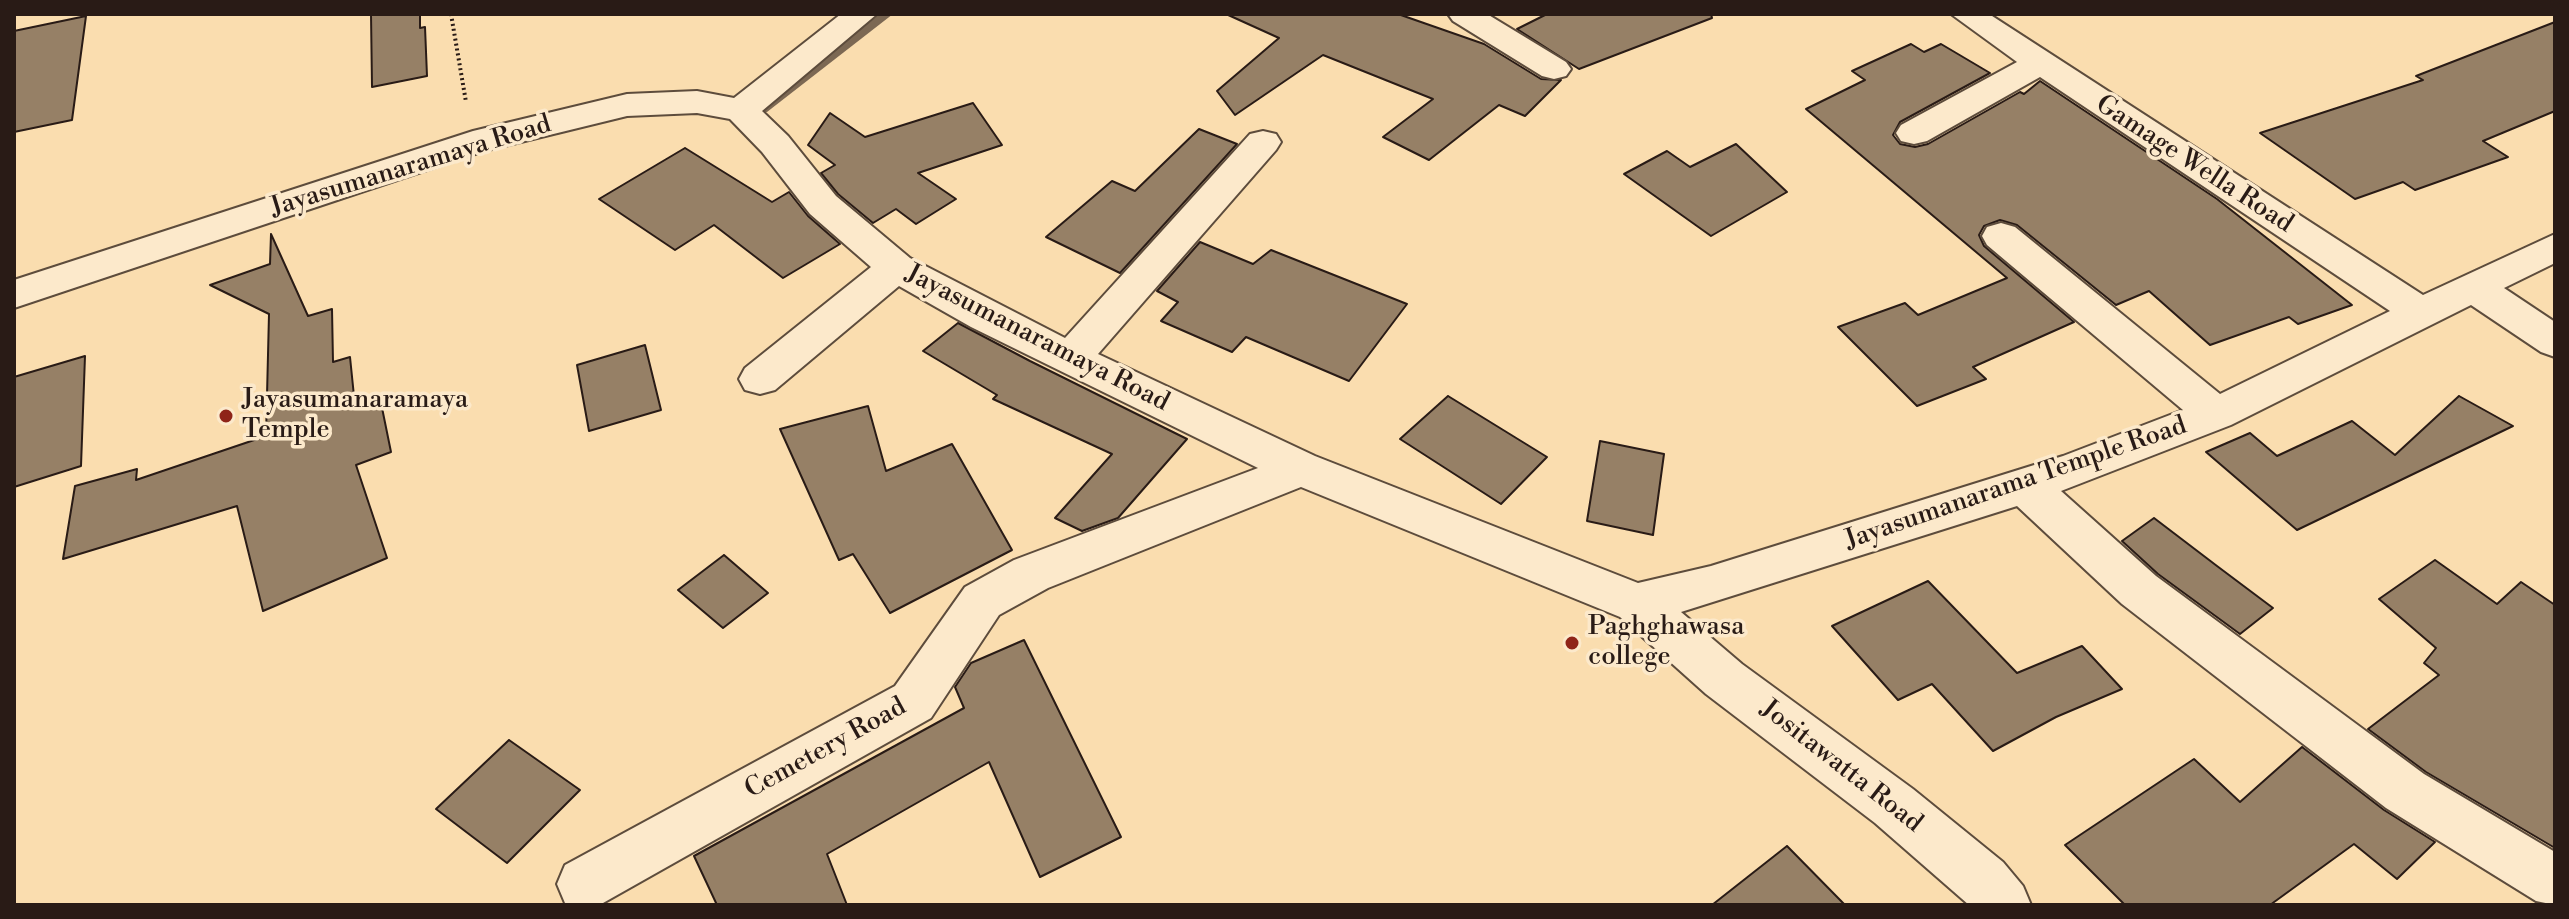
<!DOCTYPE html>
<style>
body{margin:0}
#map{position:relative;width:2569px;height:919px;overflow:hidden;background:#faddaf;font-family:"Libre Bodoni",serif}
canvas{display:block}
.frame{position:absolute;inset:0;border:16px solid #291b16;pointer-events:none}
</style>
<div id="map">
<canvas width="2569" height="919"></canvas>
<div class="frame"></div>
</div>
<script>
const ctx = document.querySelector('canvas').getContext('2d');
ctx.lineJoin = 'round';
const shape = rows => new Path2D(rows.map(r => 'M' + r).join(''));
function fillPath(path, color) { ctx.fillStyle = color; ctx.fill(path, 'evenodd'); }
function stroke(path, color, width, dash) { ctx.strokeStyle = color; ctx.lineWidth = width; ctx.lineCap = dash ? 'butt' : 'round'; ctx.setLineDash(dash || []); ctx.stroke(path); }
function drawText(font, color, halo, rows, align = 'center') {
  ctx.font = font + ' "Libre Bodoni",serif'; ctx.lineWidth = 7; ctx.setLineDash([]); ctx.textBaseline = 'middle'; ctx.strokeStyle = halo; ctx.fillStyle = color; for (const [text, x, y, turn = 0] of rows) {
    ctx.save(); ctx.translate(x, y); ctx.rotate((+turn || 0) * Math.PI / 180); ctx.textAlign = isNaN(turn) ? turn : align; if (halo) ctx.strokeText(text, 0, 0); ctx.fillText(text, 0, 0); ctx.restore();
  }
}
const stream = shape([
 [880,14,893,14,767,112,759,112,759,106,880,14]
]);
const building = shape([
 [371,14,420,14,420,28,425,27,427,76,372,87,371,14],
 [1226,14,1398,14,1484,44,1541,79,1561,80,1525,116,1499,105,1429,160,1383,137,1433,99,1323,55,1235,115,1217,91,1279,38,1226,14],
 [1547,14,1711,14,1712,18,1579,69,1517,29,1547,14],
 [86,16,72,120,14,132,14,31,86,16],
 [2555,22,2555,111,2483,141,2508,157,2415,190,2403,182,2355,199,2260,133,2423,80,2416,76,2555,22],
 [1911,44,1924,52,1941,44,1990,73,1900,122,1893,135,1900,144,1915,147,1928,144,2020,92,2024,94,2040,81,2217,199,2352,305,2298,324,2289,317,2210,345,2149,291,2116,305,2017,225,2000,220,1984,226,1979,235,1984,246,2074,322,1973,367,1986,379,1917,406,1838,327,1905,303,1918,315,2007,278,1806,109,1865,80,1852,71,1911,44],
 [973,103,1002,145,918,173,956,199,916,224,896,209,873,223,838,194,821,173,835,165,808,145,830,113,865,137,973,103],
 [1199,129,1237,144,1120,273,1046,237,1112,181,1135,191,1199,129],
 [1736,144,1787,192,1711,236,1624,174,1667,151,1690,167,1736,144],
 [685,148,772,202,789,192,808,216,840,244,783,278,714,225,675,250,599,199,685,148],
 [271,234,308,316,332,309,333,362,350,357,355,406,380,398,391,452,356,465,387,558,263,611,237,506,63,559,75,486,137,469,136,480,266,436,269,314,210,285,270,264,271,234],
 [1200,242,1253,264,1271,250,1407,304,1349,381,1246,337,1232,352,1161,321,1178,302,1157,291,1200,242],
 [958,323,1030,361,1187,439,1118,518,1082,531,1055,518,1112,454,993,399,997,395,923,351,958,323],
 [645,345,661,410,589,431,577,365,645,345],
 [85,356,81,466,14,487,14,377,85,356],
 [1448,396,1547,457,1501,504,1400,439,1448,396],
 [2459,396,2513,426,2297,530,2206,452,2250,433,2277,456,2352,421,2395,455,2459,396],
 [868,406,886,471,952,444,1012,550,890,613,853,554,839,560,780,429,868,406],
 [1600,441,1664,454,1653,535,1587,521,1600,441],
 [2154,518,2217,566,2273,608,2240,634,2158,574,2122,541,2154,518],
 [724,555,768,593,723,628,678,590,724,555],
 [2435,560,2497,604,2521,582,2555,605,2555,848,2426,772,2368,729,2439,675,2424,663,2436,648,2379,599,2435,560],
 [1928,581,2017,673,2082,646,2122,689,2056,717,1993,751,1932,684,1898,700,1832,626,1928,581],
 [1024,640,1121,837,1040,877,989,762,827,854,847,905,717,905,694,856,964,708,955,687,971,663,1024,640],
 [509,740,580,790,507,863,436,809,509,740],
 [2302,747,2384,810,2435,842,2397,879,2354,844,2270,905,2125,905,2065,845,2194,759,2240,802,2302,747],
 [1787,846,1845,905,1712,905,1787,846]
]);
const path = shape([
 [451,14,466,102]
]);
const street = shape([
 [841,14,877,14,762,111,788,136,836,196,910,258,1065,338,1250,134,1263,131,1276,134,1281,142,1276,150,1098,354,1315,456,1638,583,1711,566,2063,456,2183,410,1987,245,1982,236,1987,227,2001,223,2015,227,2220,394,2390,311,2040,77,1927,141,1914,144,1901,141,1896,133,1901,125,2017,62,1951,14,1989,14,2423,295,2555,234,2555,263,2504,288,2555,322,2555,357,2541,352,2471,305,2231,425,2061,491,2156,576,2424,774,2555,852,2555,905,2536,901,2386,808,2122,604,2017,506,1681,612,1742,664,1913,789,2003,862,2023,886,2031,905,1969,905,1875,823,1706,694,1620,617,1301,487,1048,588,999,615,931,718,603,903,565,903,557,884,565,865,895,686,965,587,1014,560,1258,468,971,327,899,286,775,390,760,394,745,390,739,379,745,368,871,267,810,214,762,152,730,119,697,113,627,116,484,151,14,308,14,280,473,131,627,94,697,91,734,98,841,14],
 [1448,14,1487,14,1566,62,1571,69,1566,76,1554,79,1542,76,1453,21,1448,14]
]);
const markers = [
 [226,416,8,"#8f2418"],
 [1572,643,8,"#8f2418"]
];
const streetNames = [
 ["Gamage Wella Road",2194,165,33],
 ["Jayasumanaramaya Road",411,167,-17],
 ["Jayasumanaramaya Road",1037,339,27],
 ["Jayasumanarama Temple Road",2016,484,-19],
 ["Cemetery Road",826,749,-29],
 ["Jositawatta Road",1841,767,38]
];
const poiNames = [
 ["Jayasumanaramaya",242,401],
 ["Temple",242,431],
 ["Paghghawasa",1588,628],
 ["college",1588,658]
];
fillPath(stream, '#7c6853');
fillPath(building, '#968066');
stroke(building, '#291b16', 2);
stroke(street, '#5d4c3c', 4);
stroke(path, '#291b16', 4, [2, 3]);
fillPath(street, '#fce9cb');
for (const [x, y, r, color] of markers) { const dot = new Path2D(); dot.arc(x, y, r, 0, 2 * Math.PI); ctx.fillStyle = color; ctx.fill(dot); stroke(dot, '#fce9cb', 3); }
drawText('26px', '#291b16', '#fce9cb', streetNames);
drawText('26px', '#291b16', '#fce9cb', poiNames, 'left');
</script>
